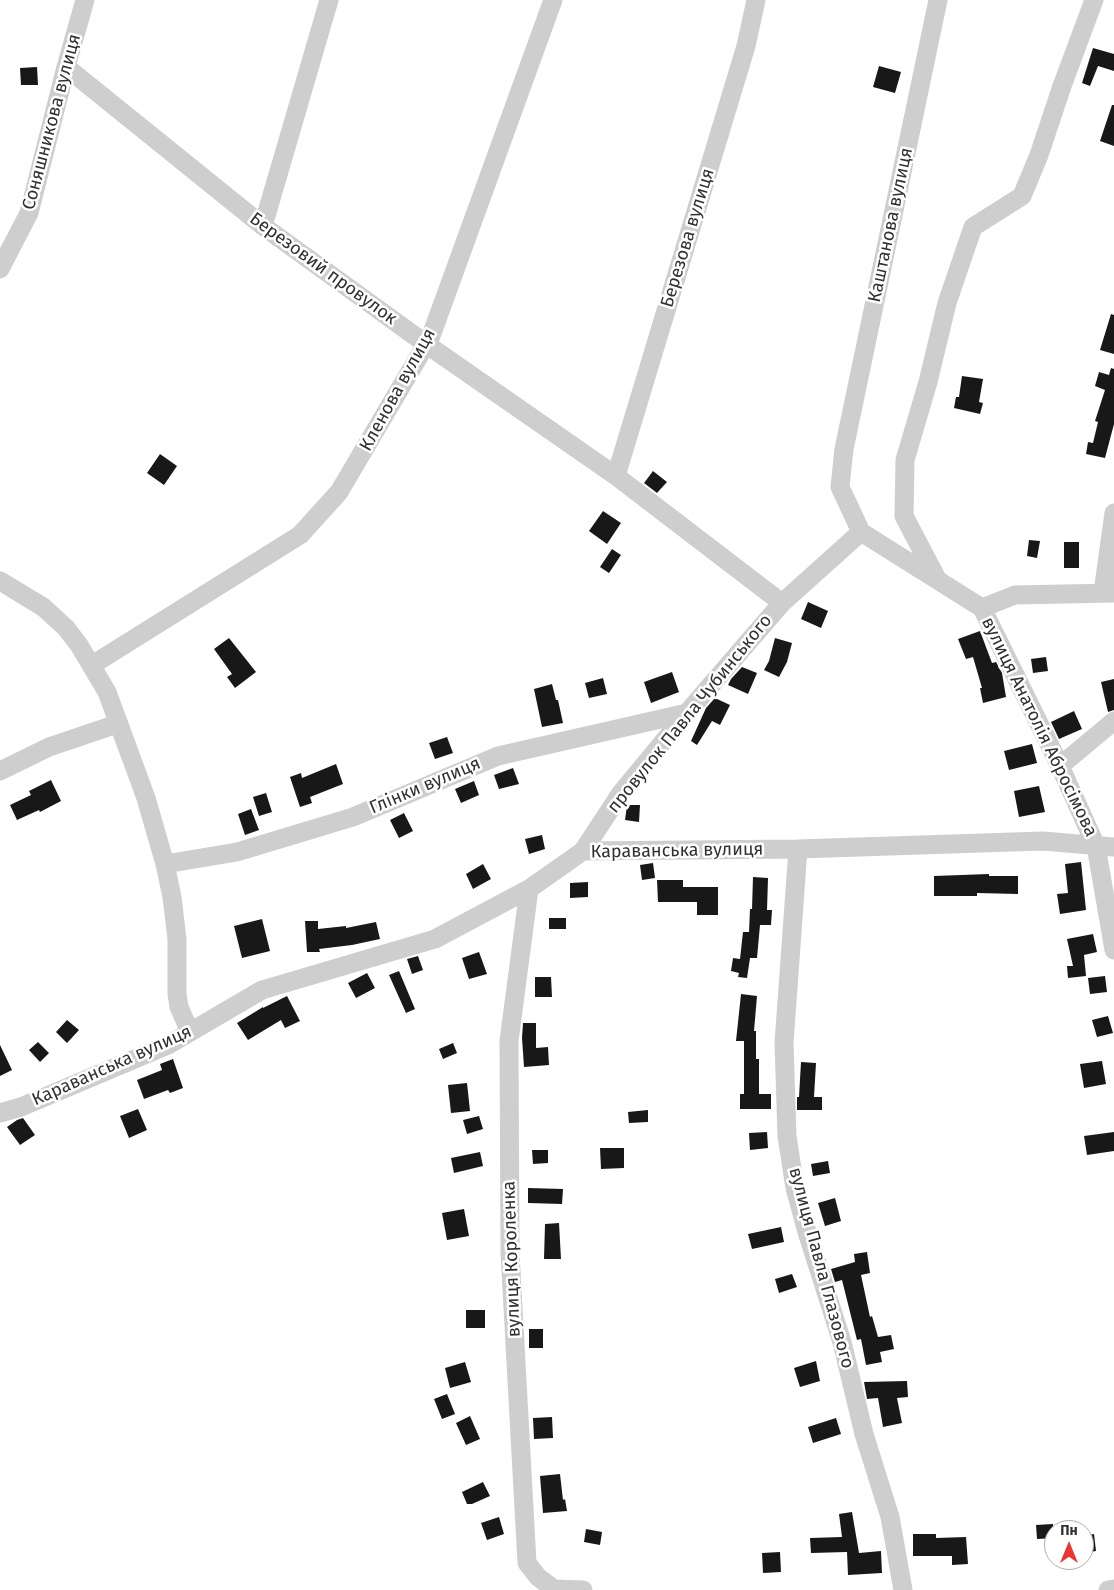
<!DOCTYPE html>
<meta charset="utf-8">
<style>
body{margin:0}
#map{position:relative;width:1114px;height:1590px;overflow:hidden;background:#fff;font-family:"Fira Sans",sans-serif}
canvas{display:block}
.north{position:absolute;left:1044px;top:1520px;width:50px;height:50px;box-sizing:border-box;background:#fff;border:1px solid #adadad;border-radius:50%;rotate:0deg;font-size:14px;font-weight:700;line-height:20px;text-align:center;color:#313131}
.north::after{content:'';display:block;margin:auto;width:18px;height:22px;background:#eb3530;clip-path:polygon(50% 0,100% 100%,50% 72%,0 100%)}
</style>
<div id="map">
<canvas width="1114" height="1590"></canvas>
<div class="north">Пн</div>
</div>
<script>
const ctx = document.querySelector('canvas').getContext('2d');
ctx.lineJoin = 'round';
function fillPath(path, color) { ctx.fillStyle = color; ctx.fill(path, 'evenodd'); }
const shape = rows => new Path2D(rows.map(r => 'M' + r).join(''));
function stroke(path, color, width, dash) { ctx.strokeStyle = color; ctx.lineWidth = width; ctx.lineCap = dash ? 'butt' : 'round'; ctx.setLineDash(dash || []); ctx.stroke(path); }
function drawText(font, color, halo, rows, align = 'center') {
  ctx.font = font + ' "Fira Sans",sans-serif'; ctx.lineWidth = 5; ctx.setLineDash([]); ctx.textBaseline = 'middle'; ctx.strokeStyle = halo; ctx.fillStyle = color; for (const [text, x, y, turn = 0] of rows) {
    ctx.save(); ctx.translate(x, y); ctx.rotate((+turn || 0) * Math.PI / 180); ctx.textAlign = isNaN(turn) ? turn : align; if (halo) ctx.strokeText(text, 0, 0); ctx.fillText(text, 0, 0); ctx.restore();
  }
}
const building = shape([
 [1093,48,1114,54,1114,71,1098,66,1090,86,1082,83],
 [879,66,901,72,895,93,873,87],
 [37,67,38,85,21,85,20,68],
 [1112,105,1114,105,1114,146,1100,141],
 [1111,314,1114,315,1114,354,1100,350],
 [1111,368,1114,369,1114,424,1105,458,1086,454,1088,442,1093,443,1098,422,1095,421,1105,390,1095,386,1099,372,1109,375],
 [962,376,983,379,979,402,983,403,980,414,954,408,956,397,959,397],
 [160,454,177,466,164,485,147,473],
 [653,471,667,482,657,493,644,483],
 [603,511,621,523,607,544,589,531],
 [1029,540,1040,541,1037,558,1027,556],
 [1064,542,1079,542,1079,568,1064,568],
 [612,549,621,555,609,573,600,567],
 [808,602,828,611,821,628,801,619],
 [980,631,992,663,996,662,1002,673,1006,697,983,703,980,688,982,688,973,657,966,659,958,639],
 [229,638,256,672,235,688,227,677,232,674,214,649],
 [775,638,792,643,787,662,779,677,764,670,769,661],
 [1046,657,1048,671,1033,673,1031,659],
 [742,667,757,673,748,694,728,685,731,679],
 [672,672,679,692,651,703,644,682],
 [603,678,607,694,589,698,585,683],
 [1114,679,1114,710,1108,712,1101,682],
 [552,684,556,700,558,700,563,723,542,727,534,689],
 [715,698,730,705,720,725,712,721,697,745,691,741,706,708],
 [1074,711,1082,729,1059,739,1051,722],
 [447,737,453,753,435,759,429,743],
 [1032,744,1037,763,1009,770,1004,751],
 [336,764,343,784,310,797,312,803,300,807,290,777,301,773,302,778],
 [513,768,519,784,499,789,494,775],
 [51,780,61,801,40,812,39,810,17,820,10,805,31,795,29,791],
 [474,781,479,795,461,803,455,789],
 [1039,786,1045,812,1019,817,1014,791],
 [266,793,272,812,259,816,253,797],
 [627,805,640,805,639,822,625,820],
 [251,809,259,830,245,835,238,814],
 [404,813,413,831,399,838,390,820],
 [542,835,545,849,529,854,525,839],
 [1081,862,1086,910,1060,914,1057,894,1068,893,1065,864],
 [653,863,655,878,642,880,640,865],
 [483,864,491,879,473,889,466,874],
 [989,874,989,876,1018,876,1018,894,977,893,977,896,934,896,934,876],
 [753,877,768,878,767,910,772,910,771,925,760,925,757,958,750,958,747,978,738,977,739,973,731,971,733,958,740,959,743,932,749,932,750,909,752,909],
 [657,880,683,880,683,887,718,887,718,915,697,915,697,902,658,902],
 [588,882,588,897,570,898,570,883],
 [549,918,566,918,566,929,549,929],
 [262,919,270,951,242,958,234,926],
 [305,921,318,921,318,929,346,926,346,928,376,922,380,939,352,945,319,949,320,952,307,952],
 [1093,934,1097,952,1084,955,1086,976,1068,978,1067,966,1073,966,1067,939],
 [479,952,487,974,469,979,462,958],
 [418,956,423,970,412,974,407,959],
 [399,971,415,1009,406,1013,389,975],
 [367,973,375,988,356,998,348,983],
 [1105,976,1107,992,1090,994,1088,978],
 [535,977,551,977,552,997,535,997],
 [741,994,757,996,754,1031,756,1031,756,1059,759,1059,759,1094,771,1094,771,1109,740,1109,740,1094,744,1094,744,1041,736,1041],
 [287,996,300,1021,285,1028,281,1020,248,1040,237,1023,263,1007,263,1008],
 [1108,1016,1113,1033,1097,1037,1092,1020],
 [67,1020,79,1030,67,1043,56,1032],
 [523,1023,536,1023,536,1048,548,1047,549,1065,524,1067,522,1038],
 [38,1042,49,1053,40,1062,29,1050],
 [453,1043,457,1053,443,1059,439,1049],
 [0,1045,12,1070,0,1076],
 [173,1059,183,1088,170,1093,168,1090,144,1099,137,1080,162,1070,160,1064],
 [1102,1061,1106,1084,1084,1088,1080,1064],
 [801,1062,816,1063,814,1097,822,1097,822,1110,797,1110,797,1097,799,1097],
 [467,1083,470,1111,451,1113,448,1085],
 [138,1109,147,1130,129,1138,120,1116],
 [648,1110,648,1122,629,1123,628,1112],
 [479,1116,483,1129,467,1134,463,1120],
 [23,1118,35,1135,20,1145,7,1127,17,1120],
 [767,1132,768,1148,750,1150,749,1133],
 [1114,1132,1114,1151,1087,1155,1084,1136],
 [600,1148,624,1148,624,1168,601,1169],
 [532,1150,548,1150,548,1163,533,1164],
 [480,1152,483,1166,454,1173,451,1158],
 [828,1161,830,1173,813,1176,811,1164],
 [528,1188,563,1189,562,1204,528,1203],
 [835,1198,841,1221,825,1226,818,1203],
 [464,1209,469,1236,447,1240,442,1213],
 [559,1223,561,1259,544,1259,545,1224],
 [781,1227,784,1242,752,1249,748,1234],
 [867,1252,870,1273,861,1275,870,1317,872,1316,878,1337,891,1335,894,1349,880,1352,882,1362,866,1365,861,1339,857,1340,842,1280,835,1282,831,1269,855,1262,854,1254],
 [792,1274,797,1287,779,1293,775,1279],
 [466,1310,485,1310,485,1328,466,1328],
 [529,1329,543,1329,543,1348,529,1348],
 [816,1361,820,1381,800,1387,794,1368],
 [465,1362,471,1382,450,1388,445,1368],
 [907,1381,908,1397,897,1398,902,1423,883,1427,878,1398,867,1399,864,1382],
 [447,1394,455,1414,442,1419,434,1399],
 [470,1416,480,1439,466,1445,456,1423],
 [552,1417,553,1438,534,1439,533,1418],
 [836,1418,841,1434,813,1443,808,1427],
 [560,1474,563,1500,565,1499,567,1511,543,1513,540,1476],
 [483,1482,490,1496,472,1504,467,1504,462,1492],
 [852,1512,859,1553,881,1551,882,1573,848,1575,847,1552,811,1553,810,1538,842,1537,839,1514],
 [499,1517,504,1534,487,1540,481,1523],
 [1053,1524,1054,1538,1037,1539,1036,1525],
 [586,1529,602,1532,600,1545,584,1542],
 [913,1534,936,1534,936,1538,966,1537,968,1564,952,1565,952,1556,913,1556],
 [1094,1534,1096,1551,1084,1553,1084,1536],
 [780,1552,781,1572,763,1573,762,1553]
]);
const minor = shape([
 [938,0,844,449,840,487,861,532,982,608],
 [66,67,263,226,426,344,616,476,782,603],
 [263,226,329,0],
 [0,269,29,213,66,67,85,0],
 [616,476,746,46,756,0],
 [937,579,904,516,905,460,928,382,947,303,973,227,1022,196,1039,155,1062,86,1094,0],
 [0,581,43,607,66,628,79,645,107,692,146,798,165,864,172,897,177,939,177,994,179,1007,190,1032],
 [1103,592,1114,513],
 [982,608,1060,766,1096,846,1114,950],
 [982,608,1015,595,1114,593],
 [92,665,300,535,339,492,431,336,553,0],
 [1060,766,1114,721],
 [0,771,49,747,117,724],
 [798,849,784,1043,787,1136,795,1188,807,1232,842,1342,864,1434,890,1517,903,1590],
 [583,851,621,793,692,707,782,603,861,532],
 [165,864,237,852,353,817,498,756,687,713],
 [529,889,509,1041,510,1253,527,1563,538,1577,554,1589,583,1590],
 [0,1113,21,1107,168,1045,262,990,435,939,529,889,583,851,798,849,1043,841,1114,847],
 [1108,1590,1114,1589]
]);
const streetNames = [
 ["Соняшникова вулиця",52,122,-75],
 ["Каштанова вулиця",891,225,-78],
 ["Березова вулиця",688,238,-73],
 ["Березовий провулок",323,269,36],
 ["Кленова вулиця",398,390,-61],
 ["провулок Павла Чубинського",690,714,-51],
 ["вулиця Анатолія Абросімова",1039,727,64],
 ["Глінки вулиця",425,786,-23],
 ["Караванська вулиця",677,851,-1],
 ["Караванська вулиця",112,1066,-24],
 ["вулиця Короленка",512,1259,-92],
 ["вулиця Павла Глазового",821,1268,75]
];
fillPath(building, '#181818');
stroke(minor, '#cecece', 19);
drawText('18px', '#313131', '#fff', streetNames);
</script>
